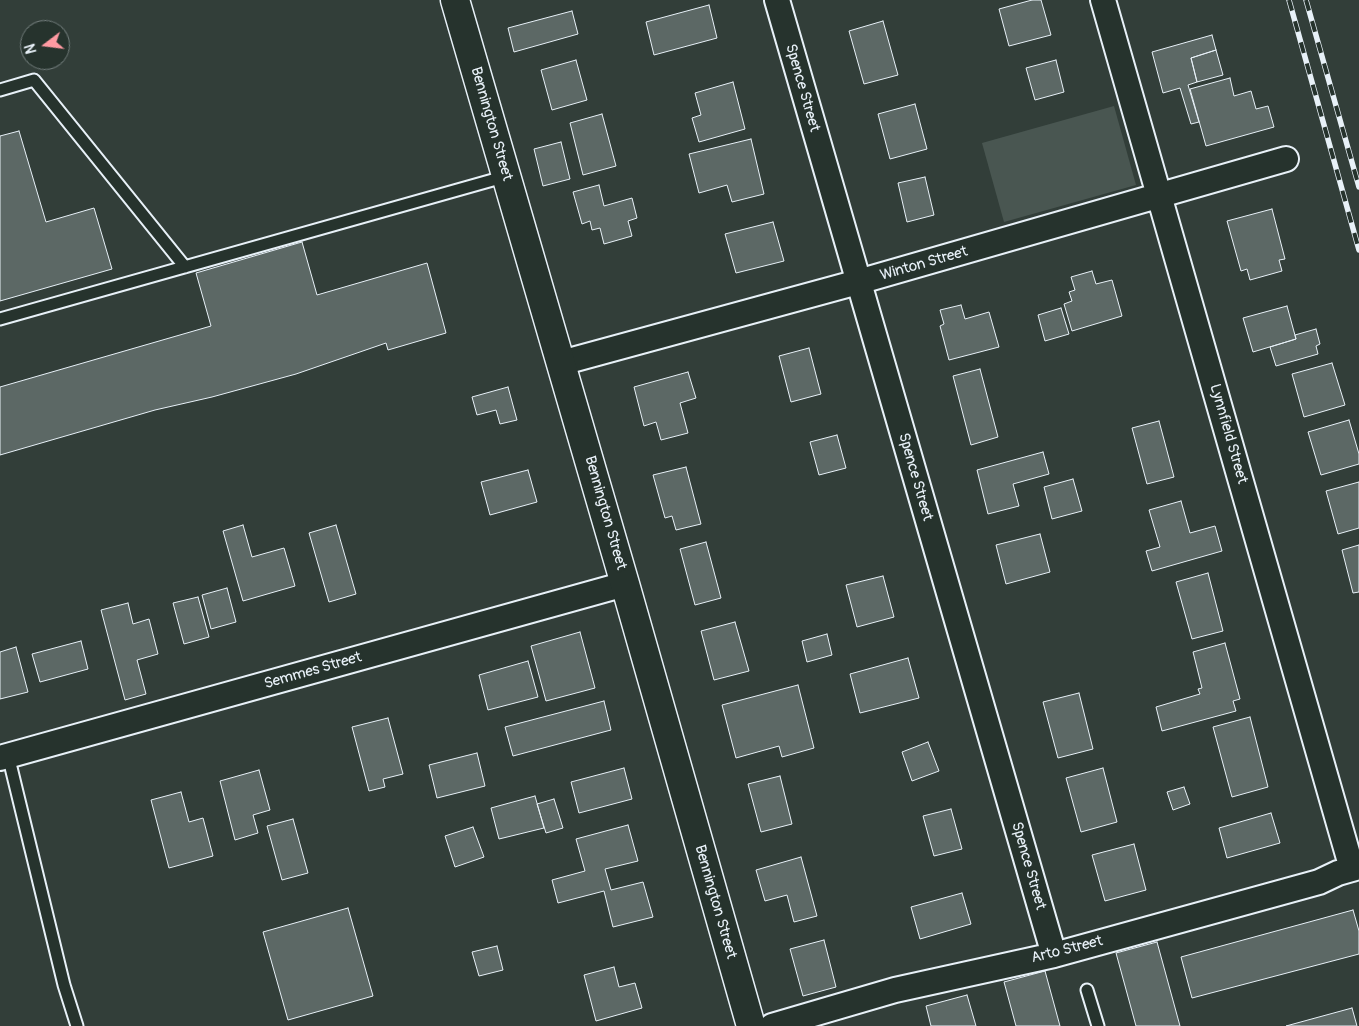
<!DOCTYPE html>
<style>
body{margin:0}
#map{position:relative;width:1359px;height:1026px;overflow:hidden;background:#323e39;font-family:Pangolin,sans-serif}
canvas{display:block}
.north{position:absolute;left:20px;top:20px;width:50px;height:50px;box-sizing:border-box;background:#26332d;border:1px solid #747f7e;border-radius:50%;rotate:255deg;font-size:14px;font-weight:700;line-height:20px;text-align:center;color:#e8f1f8}
.north::after{content:'';display:block;margin:auto;width:18px;height:22px;background:#ff9aa2;clip-path:polygon(50% 0,100% 100%,50% 72%,0 100%)}
</style>
<div id="map">
<canvas width="1359" height="1026"></canvas>
<div class="north">N</div>
</div>
<script>
const ctx = document.querySelector('canvas').getContext('2d');
ctx.lineJoin = 'round';
function fillPath(path, color) { ctx.fillStyle = color; ctx.fill(path, 'evenodd'); }
const shape = rows => new Path2D(rows.map(r => 'M' + r).join(''));
function stroke(path, color, width, dash) { ctx.strokeStyle = color; ctx.lineWidth = width; ctx.lineCap = dash ? 'butt' : 'round'; ctx.setLineDash(dash || []); ctx.stroke(path); }
function drawText(font, color, halo, rows, align = 'center') {
  ctx.font = font + ' Pangolin,sans-serif'; ctx.lineWidth = 5; ctx.setLineDash([]); ctx.textBaseline = 'middle'; ctx.strokeStyle = halo; ctx.fillStyle = color; for (const [text, x, y, turn = 0] of rows) {
    ctx.save(); ctx.translate(x, y); ctx.rotate((+turn || 0) * Math.PI / 180); ctx.textAlign = isNaN(turn) ? turn : align; if (halo) ctx.strokeText(text, 0, 0); ctx.fillText(text, 0, 0); ctx.restore();
  }
}
const green = shape([
 [1114,106,1136,185,1004,222,982,143]
]);
const building = shape([
 [1032,0,1041,0,1051,35,1009,46,999,9,1032,0],
 [709,5,717,38,654,55,646,22,709,5],
 [572,11,578,34,514,52,508,28,572,11],
 [883,21,898,75,864,84,849,31,883,21],
 [1212,35,1216,50,1191,58,1197,82,1188,85,1199,122,1191,124,1180,88,1163,93,1152,52,1212,35],
 [1216,50,1223,75,1197,82,1191,58,1216,50],
 [576,60,587,100,552,110,541,70,576,60],
 [1056,60,1064,92,1035,100,1026,68,1056,60],
 [1230,78,1234,96,1251,91,1256,109,1268,106,1274,127,1206,146,1190,89,1230,78],
 [733,82,745,129,699,142,692,118,701,115,695,93,733,82],
 [915,104,927,149,890,159,878,114,915,104],
 [602,114,616,166,583,175,570,123,602,114],
 [19,131,46,222,94,208,112,269,0,301,0,136,19,131],
 [751,139,764,194,732,202,727,185,699,193,689,154,751,139],
 [561,142,570,179,543,186,534,149,561,142],
 [925,177,934,215,907,222,898,183,925,177],
 [599,185,604,206,632,198,637,218,628,221,632,236,604,244,600,228,592,230,590,221,582,224,573,192,599,185],
 [1272,209,1285,259,1279,260,1282,271,1250,280,1247,269,1241,271,1227,221,1272,209],
 [773,222,784,261,736,273,725,234,773,222],
 [302,242,317,295,427,263,446,333,388,350,386,343,296,374,212,397,155,410,0,455,0,387,211,326,196,273,302,242],
 [1092,271,1096,284,1112,280,1122,316,1072,331,1064,304,1072,301,1069,292,1075,290,1071,277,1092,271],
 [961,305,965,319,989,312,999,347,949,360,940,326,944,324,940,310,961,305],
 [1287,306,1296,339,1253,352,1243,318,1287,306],
 [1061,308,1069,334,1045,341,1038,315,1061,308],
 [1316,329,1320,344,1316,346,1318,354,1276,366,1270,347,1296,339,1295,335,1316,329],
 [809,348,821,394,791,402,779,356,809,348],
 [1332,363,1345,405,1304,417,1292,374,1332,363],
 [980,369,998,437,971,445,953,376,980,369],
 [688,372,696,398,680,403,688,433,661,440,656,422,644,426,634,387,688,372],
 [508,387,517,420,500,424,496,410,477,415,472,397,508,387],
 [1349,420,1359,454,1359,464,1321,475,1308,432,1349,420],
 [1159,421,1174,477,1147,484,1132,428,1159,421],
 [837,435,846,468,819,475,810,442,837,435],
 [1043,452,1049,474,1013,484,1019,506,988,514,977,470,1043,452],
 [686,467,701,524,676,530,672,516,665,518,653,475,686,467],
 [528,470,537,502,490,515,481,482,528,470],
 [1073,479,1082,511,1052,519,1044,487,1073,479],
 [1359,482,1359,528,1338,534,1326,491,1359,482],
 [1181,501,1190,533,1215,526,1222,551,1152,571,1146,551,1160,547,1149,510,1181,501],
 [243,525,252,557,284,548,295,586,243,601,223,531,243,525],
 [336,525,356,594,329,602,309,533,336,525],
 [1040,534,1050,572,1006,584,996,545,1040,534],
 [706,542,721,598,695,605,680,549,706,542],
 [1359,545,1359,592,1353,593,1342,550,1359,545],
 [1208,573,1223,631,1192,639,1176,582,1208,573],
 [883,576,894,617,857,627,846,585,883,576],
 [227,588,236,622,211,629,202,595,227,588],
 [198,597,209,637,184,644,173,603,198,597],
 [128,603,133,624,149,619,158,654,137,660,146,694,125,700,101,610,128,603],
 [735,622,749,671,714,680,701,631,735,622],
 [580,632,595,688,546,701,531,646,580,632],
 [827,634,832,655,807,662,802,641,827,634],
 [81,641,88,669,40,682,32,654,81,641],
 [1225,643,1240,699,1233,701,1236,711,1162,731,1156,707,1200,694,1198,689,1202,688,1193,652,1225,643],
 [16,647,28,692,0,699,0,652,16,647],
 [908,658,919,698,860,713,850,674,908,658],
 [528,661,538,697,488,710,479,675,528,661],
 [798,685,814,748,782,757,779,746,736,758,722,705,798,685],
 [1079,693,1093,749,1058,758,1043,702,1079,693],
 [604,701,611,730,513,756,505,727,604,701],
 [1250,717,1268,787,1232,797,1213,727,1250,717],
 [388,718,403,774,383,779,385,787,369,791,352,727,388,718],
 [928,742,939,771,912,781,902,752,928,742],
 [477,753,485,786,437,798,429,765,477,753],
 [624,768,632,799,579,813,571,782,624,768],
 [1103,768,1117,822,1081,832,1066,778,1103,768],
 [259,770,270,810,253,815,258,833,235,840,220,781,259,770],
 [780,776,792,824,761,832,748,784,780,776],
 [1184,787,1190,804,1173,810,1167,792,1184,787],
 [181,792,189,822,203,818,213,856,169,868,151,800,181,792],
 [535,796,544,828,499,839,491,808,535,796],
 [554,799,563,828,546,833,537,804,554,799],
 [951,809,962,849,934,856,923,816,951,809],
 [1271,813,1280,843,1227,858,1219,828,1271,813],
 [293,819,308,873,282,880,267,826,293,819],
 [628,825,638,861,605,869,611,890,643,882,653,917,613,927,604,891,558,903,552,880,585,871,576,839,628,825],
 [473,827,484,857,455,867,445,836,473,827],
 [1134,844,1146,890,1105,901,1092,855,1134,844],
 [801,857,817,916,794,922,787,895,765,901,756,870,801,857],
 [962,893,971,924,920,939,911,907,962,893],
 [348,908,373,996,288,1020,263,932,348,908],
 [1353,910,1359,931,1359,954,1192,998,1181,957,1353,910],
 [824,940,836,987,803,996,790,949,824,940],
 [1157,942,1180,1026,1136,1026,1116,953,1157,942],
 [497,946,503,970,479,976,472,952,497,946],
 [614,967,619,987,635,983,642,1008,596,1021,584,975,614,967],
 [1045,971,1060,1026,1016,1026,1004,982,1045,971],
 [967,995,976,1026,931,1026,926,1006,967,995],
 [1352,1008,1357,1026,1286,1026,1352,1008]
]);
const service = shape([
 [0,90,34,80,185,267],
 [0,319,507,176],
 [8,755,64,985,77,1026],
 [1087,990,1098,1026]
]);
const minor = shape([
 [777,0,1054,955],
 [1103,0,1352,869],
 [561,363,858,282,1286,159],
 [0,758,625,584],
 [772,1026,895,990,1054,955,1319,882,1338,873,1359,867]
]);
const tertiary = shape([
 [455,0,625,584,751,1026]
]);
const rail = shape([
 [1289,0,1359,250],
 [1306,0,1359,187]
]);
const streetNames = [
 ["Spence Street",802,88,74],
 ["Bennington Street",491,124,74],
 ["Winton Street",924,264,-16],
 ["Lynnfield Street",1228,434,74],
 ["Spence Street",915,477,74],
 ["Bennington Street",605,513,74],
 ["Semmes Street",313,671,-16],
 ["Spence Street",1028,866,74],
 ["Bennington Street",715,902,74],
 ["Arto Street",1067,950,-14]
];
fillPath(green, '#495651');
fillPath(building, '#5c6865');
stroke(building, '#e8f1f8', 1);
stroke(service, '#e8f1f8', 15);
stroke(minor, '#e8f1f8', 28);
stroke(tertiary, '#e8f1f8', 31);
stroke(service, '#26332d', 11);
stroke(minor, '#26332d', 24);
stroke(tertiary, '#26332d', 28);
stroke(rail, '#e8f1f8', 5.5);
stroke(rail, '#26332d', 4, [11]);
drawText('15px', '#e8f1f8', '#26332d', streetNames);
</script>
